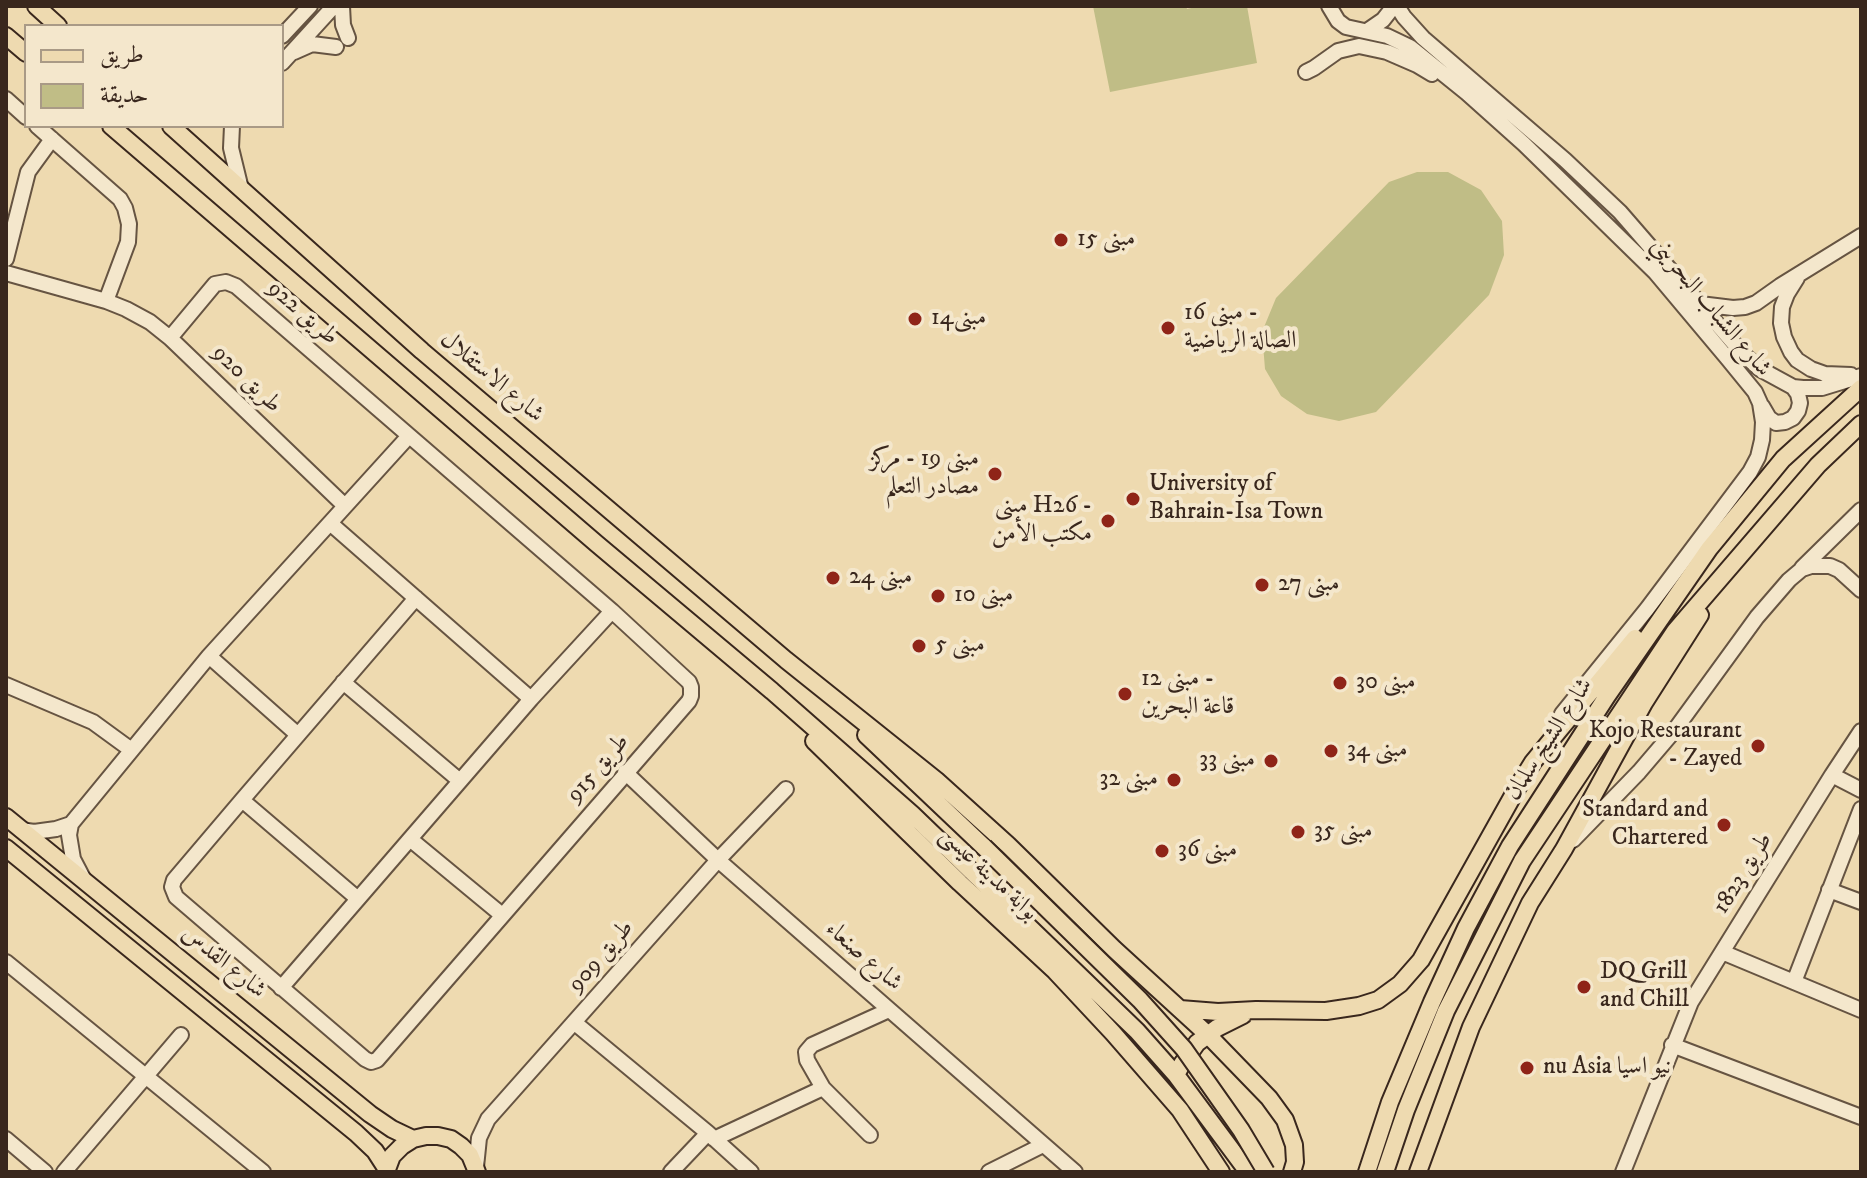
<!DOCTYPE html>
<meta charset="utf-8">
<style>
body{margin:0}
#map{position:relative;width:1867px;height:1178px;overflow:hidden;background:#eedab0;font-family:"IM FELL DW Pica",Amiri,serif}
canvas{display:block}
.frame{position:absolute;inset:0;border:8px solid #39271d;pointer-events:none}
.legend{position:absolute;left:24px;top:24px;width:260px;height:104px;box-sizing:border-box;background:#f4e7cc;border:2px solid #a99a86;margin:0;padding:10px 14px;list-style:none;font-size:24px;color:#39271d}
.legend li{display:flex;align-items:center;gap:16px;height:40px}
.legend b{width:40px;border:2px solid #a99a86}
</style>
<div id="map">
<canvas width="1867" height="1178"></canvas>
<div class="frame"></div>
<ul class="legend">
<li><b style="height:10px;background:#eedab0"></b>طريق</li>
<li><b style="height:22px;background:#c0bd86"></b>حديقة</li>
</ul>
</div>
<script>
const ctx = document.querySelector('canvas').getContext('2d');
ctx.lineJoin = 'round';
function fillPath(path, color) { ctx.fillStyle = color; ctx.fill(path, 'evenodd'); }
const shape = rows => new Path2D(rows.map(r => 'M' + r).join(''));
function stroke(path, color, width, dash) { ctx.strokeStyle = color; ctx.lineWidth = width; ctx.lineCap = dash ? 'butt' : 'round'; ctx.setLineDash(dash || []); ctx.stroke(path); }
function drawText(font, color, halo, rows, align = 'center') {
  ctx.font = font + ' "IM FELL DW Pica",Amiri,serif'; ctx.lineWidth = 8; ctx.setLineDash([]); ctx.textBaseline = 'middle'; ctx.strokeStyle = halo; ctx.fillStyle = color; for (const [text, x, y, turn = 0] of rows) {
    ctx.save(); ctx.translate(x, y); ctx.rotate((+turn || 0) * Math.PI / 180); ctx.textAlign = isNaN(turn) ? turn : align; if (halo) ctx.strokeText(text, 0, 0); ctx.fillText(text, 0, 0); ctx.restore();
  }
}
const green = shape([
 [1093,6,1186,6,1187,9,1200,6,1247,6,1257,63,1110,92],
 [1417,172,1448,172,1481,190,1502,221,1504,255,1489,295,1376,412,1339,421,1307,414,1281,396,1265,369,1262,332,1276,298,1389,182]
]);
const minor = shape([
 [342,6,343,25,348,38],
 [1329,6,1338,21,1346,27,1387,36,1410,47,1467,93,1524,144,1655,272,1728,359,1755,392,1760,403,1763,422,1762,440,1758,457,1750,472,1647,609,1562,714],
 [1397,6,1404,17,1423,38,1565,160,1620,212,1743,354,1760,369,1793,387,1803,388,1822,388,1861,376],
 [1367,31,1383,20,1394,6],
 [282,36,310,6],
 [294,52,312,44,336,47],
 [282,63,334,6],
 [1306,72,1314,68,1338,51,1359,46,1387,52,1417,65,1432,74],
 [6,99,26,117],
 [37,126,120,199,125,208,129,224,128,242,106,301],
 [232,126,231,148,241,189],
 [6,259,28,172,52,139],
 [6,273,106,301,126,309,150,322,170,338,345,506],
 [1797,278,1787,294,1782,307,1781,323,1784,337,1791,352,1797,360,1811,369,1825,374,1851,375],
 [1700,304,1733,308,1745,307,1756,303,1780,286,1861,236],
 [170,338,215,284,226,282,236,286,612,611,689,682,691,687,691,696,689,701,377,1060,371,1062,365,1059,176,897,172,887,174,880,242,800,416,598],
 [1762,406,1769,418,1776,423,1785,422,1793,418,1798,411,1800,403,1798,394,1793,387],
 [330,523,531,699],
 [1802,568,1861,510],
 [209,656,298,735],
 [343,682,460,781],
 [6,685,93,722,130,749],
 [625,772,718,860,1075,1172],
 [1832,775,1861,790],
 [242,800,358,899],
 [71,824,69,835,73,859,84,880],
 [21,830,34,832,56,829,71,824,209,656,408,437],
 [410,839,502,915],
 [1573,840,1639,772,1674,731,1757,617,1789,580,1802,569,1811,566,1830,566,1839,570,1861,590],
 [1829,890,1861,902],
 [1722,952,1861,1010],
 [6,962,263,1172],
 [1794,982,1861,809],
 [281,988,531,699,612,611],
 [575,1023,708,1133,751,1172],
 [1672,1045,1861,1117],
 [870,1135,823,1088,807,1060,806,1052,812,1045,889,1010],
 [6,1139,45,1172],
 [714,1139,823,1088],
 [476,1167,479,1138,488,1119,718,860,786,789],
 [64,1172,181,1035],
 [671,1172,708,1133],
 [989,1172,1043,1145],
 [1623,1172,1691,1002,1832,775,1861,731]
]);
const major = shape([
 [36,6,58,26],
 [6,36,26,53],
 [111,126,597,544,772,691,912,814,1137,1031,1176,1075,1248,1172],
 [171,126,422,351,786,660,936,780,1008,845,1114,949,1207,1034,1269,1098,1285,1120,1294,1145,1295,1162,1292,1172],
 [866,735,984,847],
 [814,741,960,883,1055,971,1113,1033,1180,1110,1221,1172],
 [6,817,370,1114,392,1129,413,1139],
 [6,848,356,1133,375,1151,386,1168],
 [1180,1009,1218,1012,1256,1010,1326,1011,1359,1006,1378,1000,1400,984,1421,960,1520,783,1533,762,1635,638],
 [1176,1075,1182,1064,1197,1043,1217,1028,1243,1015],
 [386,1172,392,1156,402,1146,413,1139,426,1136,438,1136,451,1139,461,1146,470,1155,477,1172],
 [1367,1172,1390,1102,1432,1002,1466,928,1510,846,1607,696,1709,549,1783,459,1861,388],
 [1385,1172,1406,1110,1446,1011,1522,861,1675,631,1818,465,1861,424],
 [1418,1172,1471,1027,1530,903,1564,849,1644,703,1700,615]
]);
const majorBridge = shape([
 [984,847,1140,1000,1184,1049,1241,1130,1266,1172]
]);
const markers = [
 [1061,240,8,"#8f2418"],
 [915,319,8,"#8f2418"],
 [1168,328,8,"#8f2418"],
 [995,474,8,"#8f2418"],
 [1133,499,8,"#8f2418"],
 [1108,521,8,"#8f2418"],
 [833,578,8,"#8f2418"],
 [1262,585,8,"#8f2418"],
 [938,596,8,"#8f2418"],
 [919,646,8,"#8f2418"],
 [1340,683,8,"#8f2418"],
 [1125,694,8,"#8f2418"],
 [1758,746,8,"#8f2418"],
 [1331,751,8,"#8f2418"],
 [1271,761,8,"#8f2418"],
 [1174,780,8,"#8f2418"],
 [1724,825,8,"#8f2418"],
 [1298,832,8,"#8f2418"],
 [1162,851,8,"#8f2418"],
 [1584,987,8,"#8f2418"],
 [1527,1068,8,"#8f2418"]
];
const poiNames = [
 ["مبنى 15",1077,240],
 ["مبنى 16 -",1184,314],
 ["الصالة الرياضية",1184,342],
 ["مبنى14",931,319],
 ["مبنى 19 - مركز",979,460,"right"],
 ["مصادر التعلم",979,488,"right"],
 ["University of",1149,485],
 ["Bahrain-Isa Town",1149,513],
 ["مبنى H26 -",1092,507,"right"],
 ["مكتب الأمن",1092,535,"right"],
 ["مبنى 24",849,578],
 ["مبنى 27",1278,585],
 ["مبنى 10",954,596],
 ["مبنى 5",935,646],
 ["مبنى 12 -",1141,680],
 ["قاعة البحرين",1141,708],
 ["مبنى 30",1356,683],
 ["Kojo Restaurant",1742,732,"right"],
 ["- Zayed",1742,760,"right"],
 ["مبنى 34",1347,751],
 ["مبنى 33",1255,761,"right"],
 ["مبنى 32",1158,780,"right"],
 ["Standard and",1708,811,"right"],
 ["Chartered",1708,839,"right"],
 ["مبنى 35",1314,832],
 ["مبنى 36",1178,851],
 ["DQ Grill",1600,973],
 ["and Chill",1600,1001],
 ["nu Asia نيو اسيا",1543,1068]
];
const streetNames = [
 ["شارع الشباب البحريني",1710,308,50],
 ["طريق 922",302,314,41],
 ["شارع الاستقلال",491,378,40],
 ["طريق 920",246,380,44],
 ["شارع الشيخ سلمان",1550,740,-57],
 ["طريق 915",599,769,-49],
 ["طريق 1823",1744,874,-58],
 ["بوابة مدينة عيسى",988,875,43],
 ["طريق 909",602,957,-49],
 ["شارع صنعاء",863,957,41],
 ["شارع القدس",223,963,39]
];
fillPath(green, '#c0bd86');
stroke(minor, '#665442', 18);
stroke(major, '#39271d', 20);
stroke(minor, '#f4e7cc', 14);
stroke(major, '#eedab0', 16);
stroke(majorBridge, '#39271d', 20, []);
stroke(majorBridge, '#eedab0', 16);
for (const [x, y, r, color] of markers) { const dot = new Path2D(); dot.arc(x, y, r, 0, 2 * Math.PI); ctx.fillStyle = color; ctx.fill(dot); stroke(dot, '#f4e7cc', 3); }
drawText('24px', '#39271d', '#f4e7cc', poiNames, 'left');
drawText('24px', '#39271d', '#f4e7cc', streetNames);
</script>
